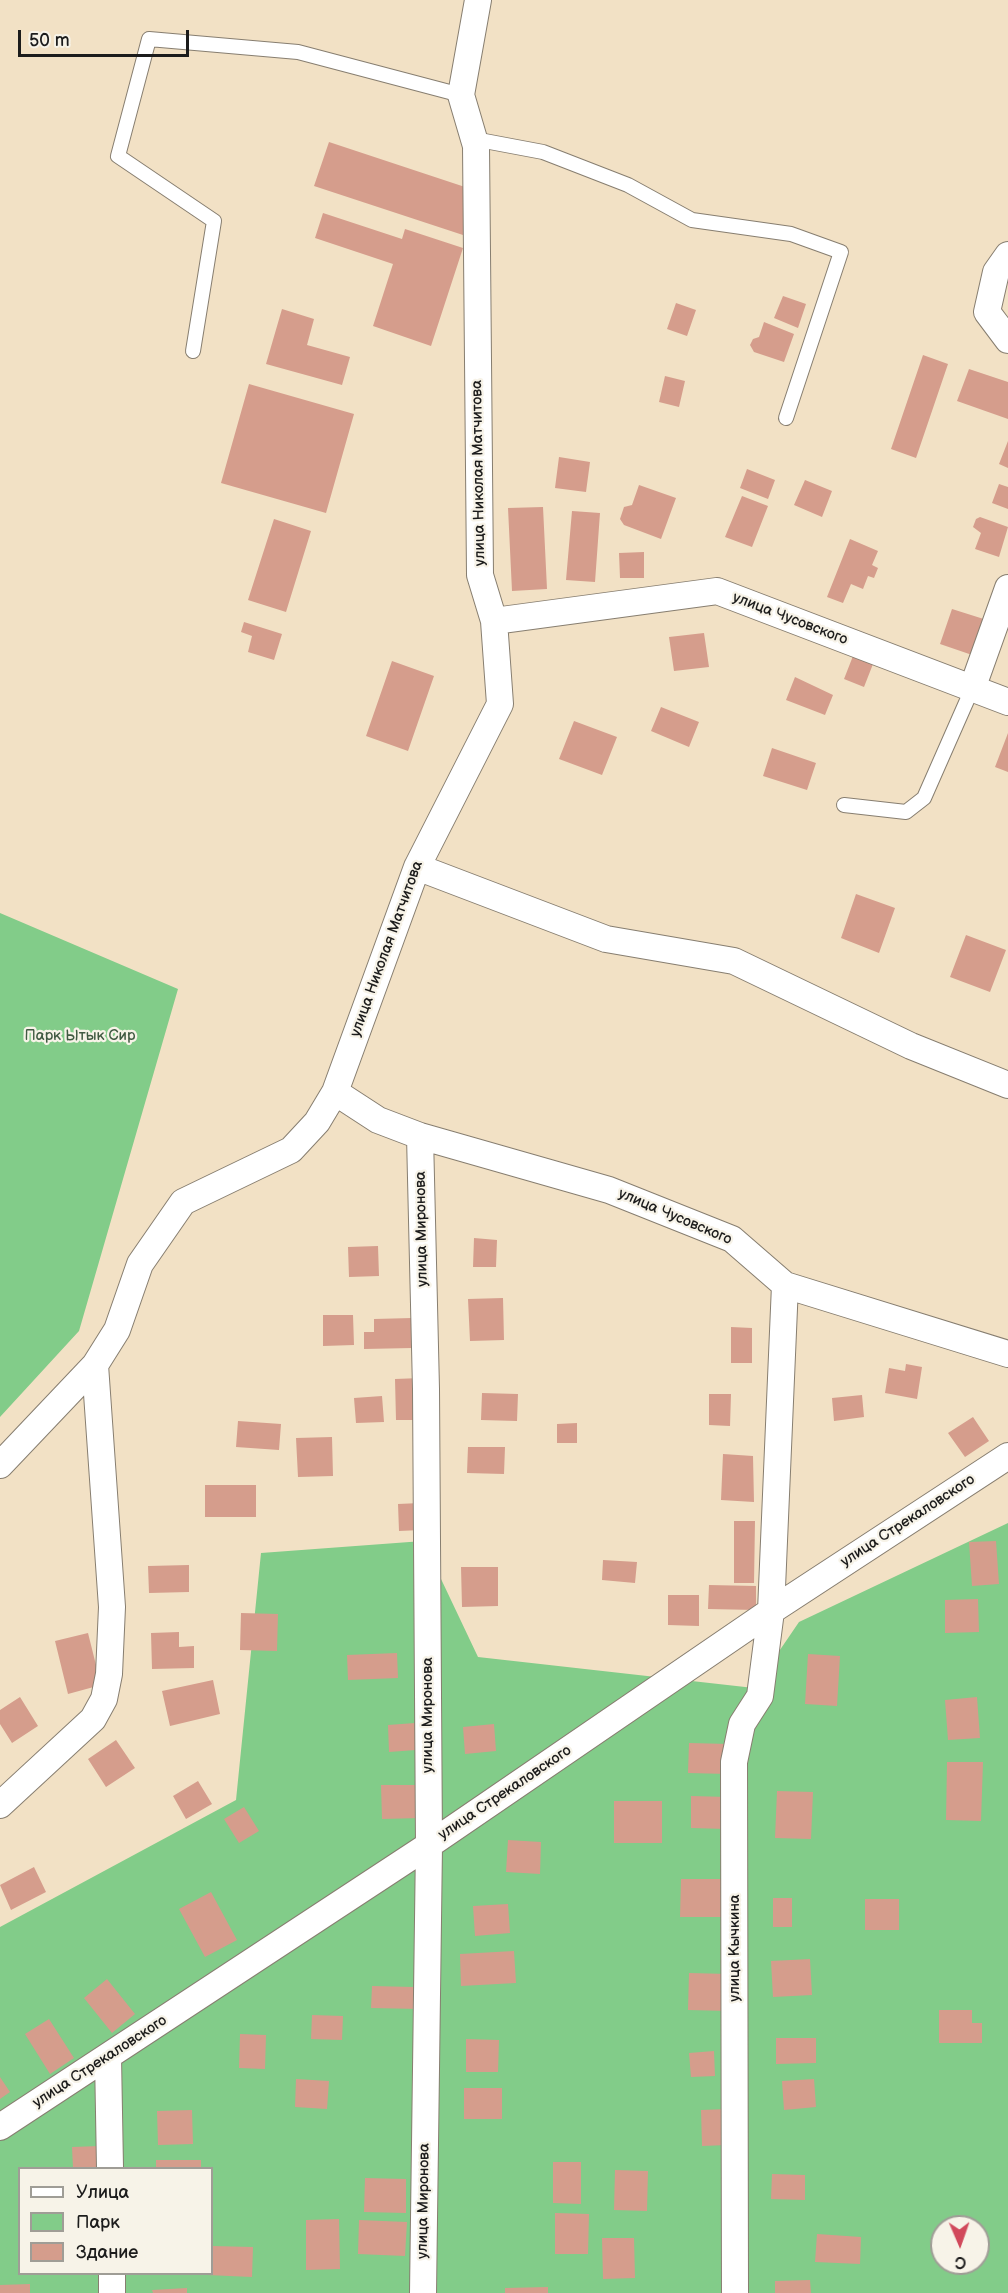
<!DOCTYPE html>
<meta charset="utf-8">
<style>
body{margin:0}
#map{position:relative;width:1008px;height:2293px;overflow:hidden;background:#f2e1c5;font-family:"Balsamiq Sans",sans-serif}
canvas{display:block}
.legend{position:absolute;left:18px;top:2167px;width:195px;height:108px;box-sizing:border-box;background:#f7f3e8;border:2px solid #9f9d96;margin:0;padding:8px 10px;list-style:none;font-size:18px;color:#1c1c1c}
.legend li{display:flex;align-items:center;gap:12px;height:30px}
.legend b{width:30px;border:2px solid #9f9d96}
.north{position:absolute;left:930px;top:2215px;width:60px;height:60px;box-sizing:border-box;background:#f7f3e8;border:2px solid #9f9d96;border-radius:50%;rotate:178deg;font-size:16px;font-weight:700;line-height:24px;text-align:center;color:#1c1c1c}
.north::after{content:'';display:block;margin:auto;width:21px;height:27px;background:#d1495b;clip-path:polygon(50% 0,100% 100%,50% 72%,0 100%)}
.scale{position:absolute;left:18px;top:30px;width:171px;height:27px;box-sizing:border-box;border:3px solid #1c1c1c;border-top:0;padding-left:8px;font-size:18px;line-height:21px;white-space:nowrap;color:#1c1c1c;-webkit-text-stroke:4px #f7f3e8;paint-order:stroke}
</style>
<div id="map">
<canvas width="1008" height="2293"></canvas>
<ul class="legend">
<li><b style="height:8px;background:#fff"></b>Улица</li>
<li><b style="height:16px;background:#82cc89"></b>Парк</li>
<li><b style="height:16px;background:#d59d8c"></b>Здание</li>
</ul>
<div class="north">С</div>
<div class="scale">50 m</div>
</div>
<script>
const ctx = document.querySelector('canvas').getContext('2d');
ctx.lineJoin = 'round';
function fillPath(path, color) { ctx.fillStyle = color; ctx.fill(path, 'evenodd'); }
const shape = rows => new Path2D(rows.map(r => 'M' + r).join(''));
function stroke(path, color, width, dash) { ctx.strokeStyle = color; ctx.lineWidth = width; ctx.lineCap = dash ? 'butt' : 'round'; ctx.setLineDash(dash || []); ctx.stroke(path); }
function drawText(font, color, halo, rows, align = 'center') {
  ctx.font = font + ' "Balsamiq Sans",sans-serif'; ctx.lineWidth = 4.5; ctx.setLineDash([]); ctx.textBaseline = 'middle'; ctx.strokeStyle = halo; ctx.fillStyle = color; for (const [text, x, y, turn = 0] of rows) {
    ctx.save(); ctx.translate(x, y); ctx.rotate((+turn || 0) * Math.PI / 180); ctx.textAlign = isNaN(turn) ? turn : align; if (halo) ctx.strokeText(text, 0, 0); ctx.fillText(text, 0, 0); ctx.restore();
  }
}
const green = shape([
 [0,913,178,989,79,1331,0,1417],
 [1008,1523,1008,2293,0,2293,0,1927,236,1800,261,1553,423,1541,478,1657,754,1688,799,1622],
 [20,2168,212,2168,212,2274,20,2274],
 [942,2227,978,2227,978,2263,942,2263]
]);
const building = shape([
 [329,142,468,188,466,236,314,186],
 [323,213,402,239,405,229,463,248,431,346,373,326,393,264,315,238],
 [783,296,806,304,798,328,774,318],
 [676,303,696,310,687,336,667,329],
 [282,309,314,319,307,345,350,357,342,385,266,364],
 [764,322,794,334,784,362,754,352,750,345,753,339,759,337],
 [923,355,948,364,916,458,891,449],
 [969,369,1008,382,1008,419,957,401],
 [665,376,685,381,679,407,659,402],
 [249,384,354,414,326,513,221,483],
 [1008,441,1008,468,999,464],
 [559,457,590,462,586,492,555,488],
 [747,469,775,480,768,499,740,488],
 [805,480,832,491,822,517,794,505],
 [999,484,1008,487,1008,509,992,503],
 [639,485,676,498,661,539,624,525,620,519,624,507,632,505],
 [742,496,768,506,752,547,725,537],
 [543,507,547,589,512,591,508,508],
 [572,511,600,513,595,582,566,580],
 [980,517,1008,527,999,557,975,549,981,533,973,527,976,519],
 [274,519,311,531,286,612,248,600],
 [850,539,878,551,872,565,878,568,874,578,868,576,863,589,851,584,843,603,827,597],
 [644,552,644,578,620,578,619,553],
 [952,609,990,621,978,657,940,644],
 [244,622,282,634,274,660,248,652,252,636,241,632],
 [704,633,709,667,674,671,669,637],
 [853,656,873,664,864,687,844,679],
 [392,661,434,676,408,751,366,736],
 [795,677,833,695,825,715,786,700],
 [661,707,699,722,689,747,651,731],
 [574,721,617,737,602,775,559,759],
 [1008,733,1008,772,995,767],
 [772,748,816,763,807,790,763,776],
 [856,894,895,908,879,953,841,938],
 [966,935,1006,950,990,992,950,977],
 [474,1238,497,1240,496,1267,473,1267],
 [378,1246,379,1276,349,1277,348,1247],
 [503,1298,504,1340,470,1341,468,1299],
 [323,1315,353,1315,354,1345,323,1346],
 [412,1318,412,1348,364,1349,364,1332,374,1332,374,1319],
 [731,1327,752,1328,752,1363,731,1363],
 [906,1364,922,1367,917,1399,885,1393,889,1368,905,1371],
 [421,1378,422,1420,396,1420,395,1379],
 [482,1393,518,1394,517,1421,481,1420],
 [709,1394,731,1394,730,1426,709,1425],
 [862,1395,864,1417,834,1421,832,1398],
 [382,1396,384,1422,356,1423,354,1398],
 [973,1417,989,1441,965,1457,948,1433],
 [238,1421,281,1424,279,1450,236,1447],
 [577,1423,577,1443,557,1443,557,1424],
 [332,1437,333,1476,298,1477,296,1438],
 [468,1447,505,1447,504,1474,467,1473],
 [723,1454,753,1456,754,1502,721,1500],
 [205,1485,256,1485,256,1517,205,1517],
 [420,1503,421,1530,399,1531,398,1504],
 [734,1521,755,1521,754,1583,734,1583],
 [996,1541,999,1584,972,1586,969,1542],
 [603,1560,637,1562,635,1583,602,1580],
 [189,1565,189,1592,149,1593,148,1566],
 [461,1567,498,1567,498,1606,462,1607],
 [709,1585,756,1586,756,1610,708,1609],
 [668,1595,699,1595,699,1626,668,1625],
 [978,1599,979,1632,945,1633,945,1600],
 [241,1613,278,1614,277,1651,240,1650],
 [179,1632,179,1647,194,1646,194,1668,152,1669,151,1633],
 [88,1633,101,1685,68,1694,55,1641],
 [397,1653,398,1678,348,1680,347,1655],
 [808,1654,840,1656,837,1706,805,1704],
 [213,1680,220,1714,170,1726,162,1691],
 [20,1697,38,1726,12,1743,0,1724,0,1710],
 [977,1697,980,1738,948,1740,945,1700],
 [415,1723,416,1750,389,1752,388,1725],
 [494,1724,496,1751,465,1754,463,1727],
 [116,1740,135,1768,106,1787,88,1759],
 [689,1743,729,1744,728,1774,688,1773],
 [947,1762,983,1762,981,1821,946,1820],
 [198,1781,212,1804,186,1819,173,1796],
 [381,1785,420,1785,421,1818,382,1819],
 [777,1791,813,1792,811,1839,775,1838],
 [691,1796,728,1797,727,1829,691,1828],
 [614,1801,662,1801,662,1843,614,1843],
 [244,1807,259,1831,239,1843,224,1819],
 [508,1840,541,1842,540,1874,506,1872],
 [34,1867,46,1892,11,1910,0,1885],
 [681,1879,731,1879,731,1917,680,1917],
 [211,1892,237,1940,205,1957,179,1909],
 [773,1898,792,1898,792,1927,773,1927],
 [865,1899,899,1899,899,1930,865,1930],
 [508,1904,510,1933,475,1936,473,1906],
 [514,1951,516,1983,461,1986,460,1954],
 [810,1959,812,1995,773,1997,771,1961],
 [689,1973,729,1974,729,2011,688,2010],
 [107,1979,135,2014,112,2033,84,1998],
 [372,1986,414,1987,421,2009,371,2008],
 [939,2010,972,2010,972,2023,982,2023,982,2043,939,2043],
 [312,2015,343,2016,342,2040,311,2039],
 [49,2019,74,2058,50,2074,25,2034],
 [240,2034,266,2035,265,2069,239,2068],
 [776,2038,816,2038,816,2063,776,2064],
 [466,2039,499,2040,498,2072,466,2072],
 [714,2051,715,2076,691,2077,689,2053],
 [0,2077,10,2092,0,2099],
 [296,2079,329,2081,327,2109,295,2107],
 [814,2079,816,2107,784,2110,782,2081],
 [464,2088,502,2088,502,2119,464,2119],
 [727,2109,728,2145,702,2146,701,2110],
 [192,2110,193,2144,158,2145,157,2111],
 [100,2146,100,2168,73,2168,72,2147],
 [156,2160,201,2160,201,2168,156,2168],
 [553,2162,581,2162,581,2204,553,2203],
 [615,2170,648,2171,647,2211,614,2210],
 [772,2174,805,2175,805,2200,771,2199],
 [365,2178,406,2179,406,2213,364,2212],
 [555,2213,589,2214,588,2254,555,2254],
 [339,2219,340,2269,306,2270,306,2220],
 [359,2220,407,2222,405,2256,358,2254],
 [817,2234,861,2237,860,2264,815,2262],
 [602,2238,634,2238,635,2278,603,2279],
 [212,2246,253,2247,252,2277,207,2275,212,2274],
 [810,2280,811,2293,775,2293,775,2281],
 [30,2284,30,2293,0,2293,0,2285],
 [548,2287,548,2293,505,2293,505,2288],
 [187,2288,187,2293,153,2293,152,2290]
]);
const service = shape([
 [474,139,543,152,628,185,692,220,791,234,841,252,786,418],
 [193,351,214,221,118,156,149,39,298,52,461,95],
 [844,805,906,812,924,798,972,689]
]);
const minor = shape([
 [1008,255,996,272,987,312,1008,340],
 [494,621,717,591,1008,702],
 [972,689,1008,588],
 [417,867,606,939,734,961,911,1046,1008,1085],
 [335,1092,378,1120,420,1136,609,1190,732,1239,785,1285,1008,1354],
 [420,1136,426,1389,429,1845,423,2293],
 [0,1465,95,1365,117,1330,140,1264,183,1202,291,1150,317,1122,335,1092,417,867,500,704,494,621,480,575,476,146,461,95,478,0],
 [0,1805,93,1719,104,1699,109,1674,112,1607,95,1365],
 [108,2057,110,2168],
 [0,2127,429,1845,771,1611,1008,1456],
 [112,2274,112,2293],
 [735,2293,734,1762,742,1724,760,1696,771,1611,785,1285]
]);
const streetNames = [
 ["улица Николая Матчитова",479,473,-91],
 ["улица Чусовского",790,619,21],
 ["улица Николая Матчитова",387,949,-70],
 ["улица Чусовского",675,1217,23],
 ["улица Миронова",422,1229,-91],
 ["улица Стрекаловского",908,1521,-33],
 ["улица Миронова",428,1715,-90],
 ["улица Стрекаловского",505,1793,-34],
 ["улица Кычкина",735,1948,-90],
 ["улица Стрекаловского",100,2062,-33],
 ["улица Миронова",424,2201,-89]
];
const parkNames = [
 ["Парк Ытык Сир",80,1036]
];
fillPath(green, '#82cc89');
fillPath(building, '#d59d8c');
stroke(service, '#877e70', 16);
stroke(minor, '#877e70', 28);
stroke(service, '#fff', 14);
stroke(minor, '#fff', 26);
drawText('15px', '#1c1c1c', '#f7f3e8', streetNames);
drawText('15px', '#405a42', '#f7f3e8', parkNames);
</script>
